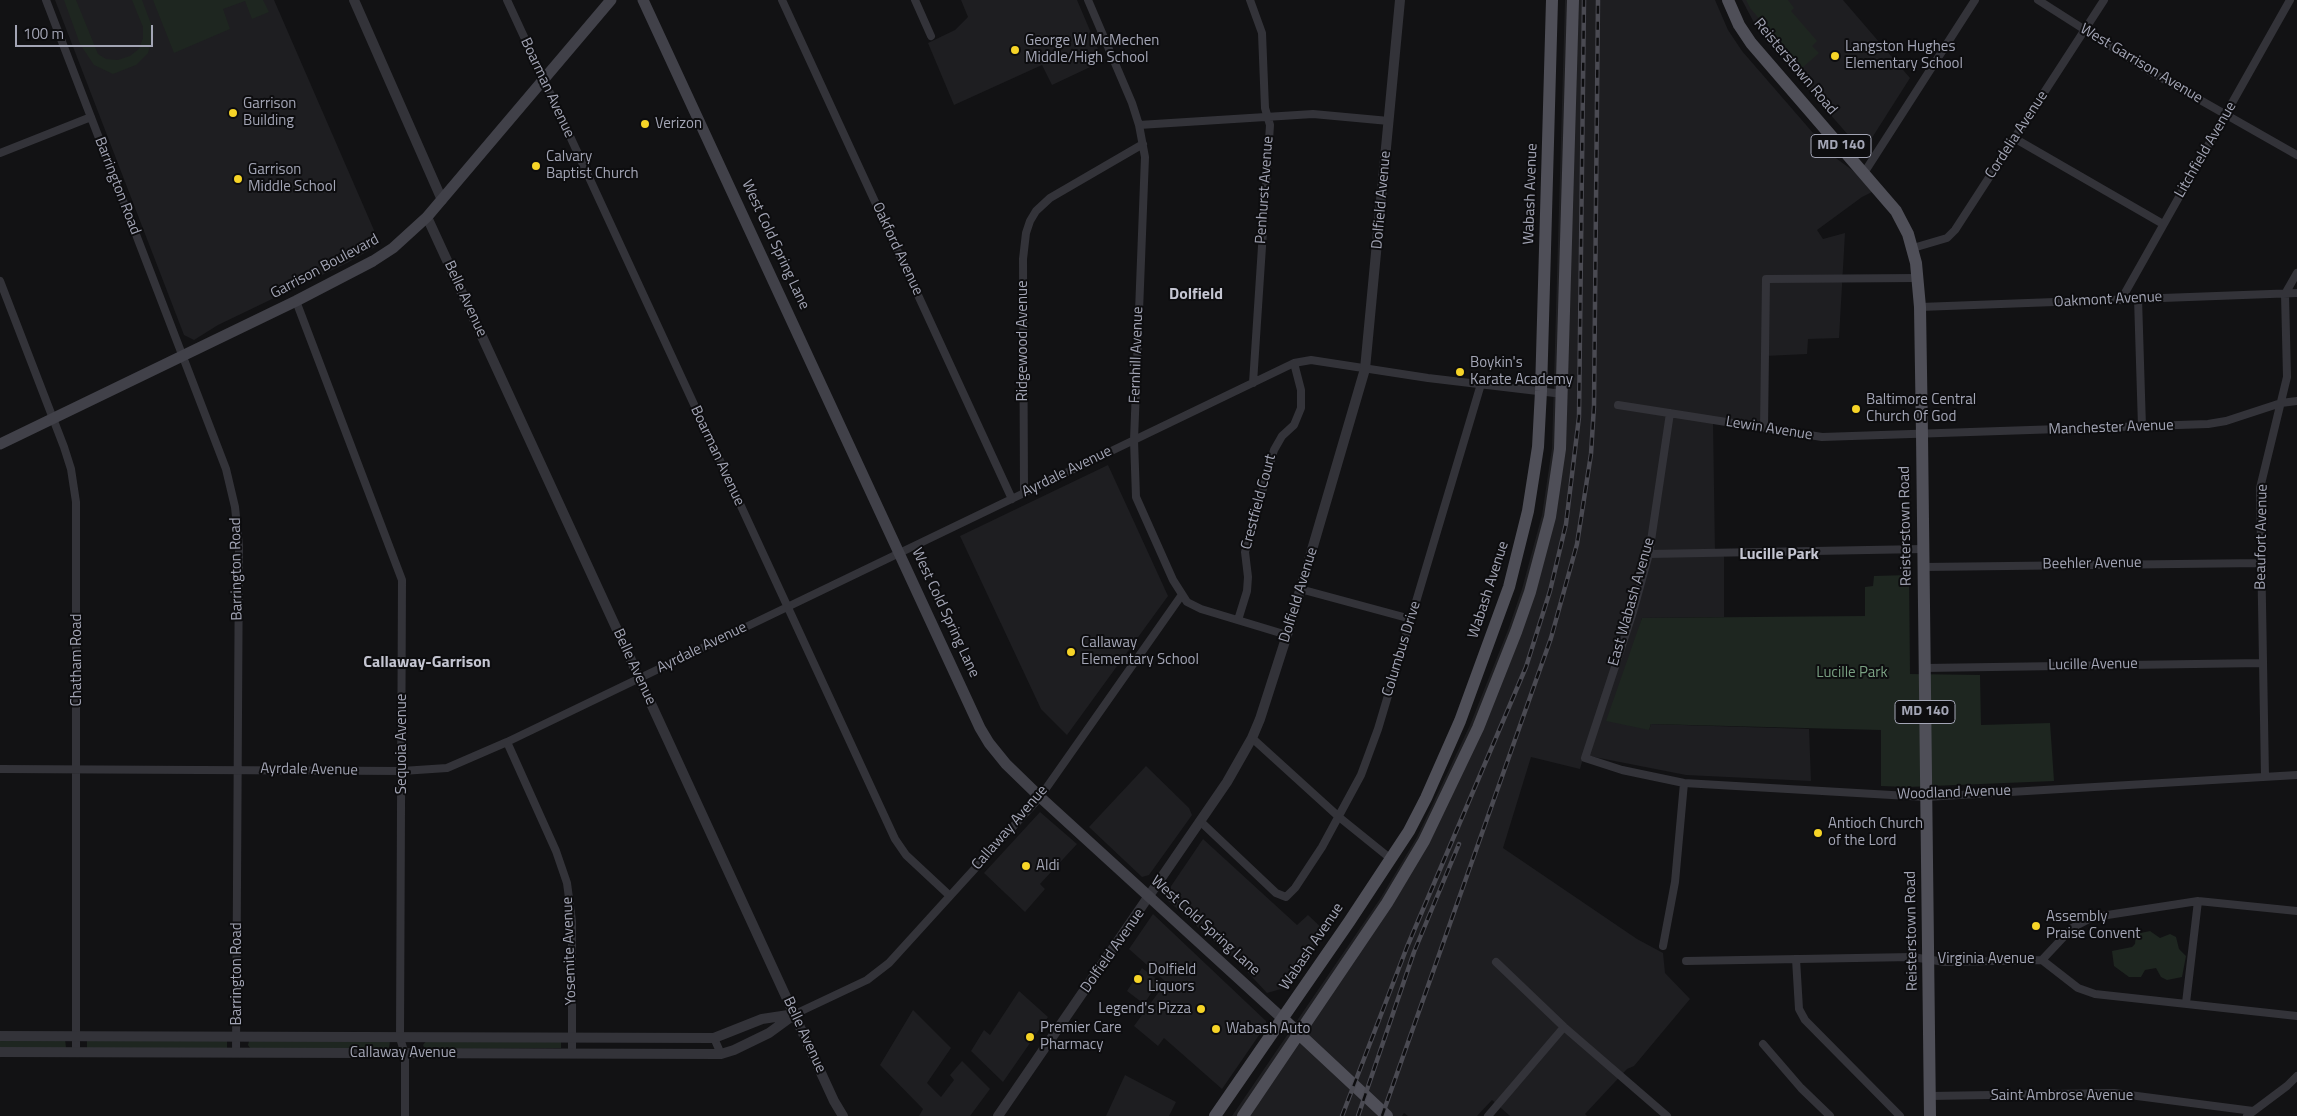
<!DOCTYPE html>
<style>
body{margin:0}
#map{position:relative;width:2297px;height:1116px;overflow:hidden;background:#121214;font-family:"Titillium Web",sans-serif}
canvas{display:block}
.scale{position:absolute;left:15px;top:25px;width:138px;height:22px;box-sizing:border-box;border:2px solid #a3a5b5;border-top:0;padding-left:6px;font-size:15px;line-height:18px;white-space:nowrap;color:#a3a5b5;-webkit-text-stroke:4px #0d0d0f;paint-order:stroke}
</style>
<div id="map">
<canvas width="2297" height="1116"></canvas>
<div class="scale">100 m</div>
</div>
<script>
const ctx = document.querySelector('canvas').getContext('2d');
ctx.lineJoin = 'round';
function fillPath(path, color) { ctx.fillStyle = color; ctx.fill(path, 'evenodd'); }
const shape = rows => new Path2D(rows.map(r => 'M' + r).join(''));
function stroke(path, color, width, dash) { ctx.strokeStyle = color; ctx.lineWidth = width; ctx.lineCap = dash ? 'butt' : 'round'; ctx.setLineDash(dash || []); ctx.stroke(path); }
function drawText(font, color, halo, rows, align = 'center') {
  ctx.font = font + ' "Titillium Web",sans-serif'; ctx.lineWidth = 4; ctx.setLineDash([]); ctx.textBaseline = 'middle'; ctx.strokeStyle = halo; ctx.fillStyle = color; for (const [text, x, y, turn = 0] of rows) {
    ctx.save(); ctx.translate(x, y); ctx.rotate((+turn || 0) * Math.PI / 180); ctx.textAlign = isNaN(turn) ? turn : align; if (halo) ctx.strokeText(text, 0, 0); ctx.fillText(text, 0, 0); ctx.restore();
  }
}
const built = shape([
 [55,0,274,0,380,244,347,263,218,325,194,340,184,335],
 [961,0,1077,0,1103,61,1052,85,1042,65,954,105,928,43,955,30,968,17],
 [1565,0,1715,0,1728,30,1742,51,1833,156,1878,189,1862,197,1817,230,1823,239,1845,233,1839,338,1808,339,1807,354,1765,356,1764,428,1713,421,1715,553,1724,553,1724,617,1642,618,1639,630,1649,730,1651,724,1809,729,1811,781,1686,775,1584,755,1580,769,1531,757,1503,848,1637,939,1663,953,1665,973,1690,999,1634,1066,1627,1069,1585,1114,1587,1116,1510,1116,1492,1100,1477,1116,1408,1116,1404,1113,1402,1116,1232,1116,1380,899,1417,837,1470,725,1508,630,1522,589,1542,515,1552,448],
 [1742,0,1843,0,1910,78,1863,152,1760,34],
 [1108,465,1168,596,1067,735,1041,709,960,536],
 [1146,766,1189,808,1192,815,1149,875,1142,877,1089,827],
 [1040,812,1077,844,1040,884,1045,889,1025,912,984,873],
 [1203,839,1297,925,1308,915,1326,932,1288,987,1267,993,1240,964,1166,899,1165,895],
 [1153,914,1266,1021,1266,1025,1222,1089,1164,1038,1158,1046,1134,1026,1166,982,1129,949],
 [1142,968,1159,981,1144,1004,1127,991],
 [1019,991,1048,1017,1003,1082,971,1051,984,1030,990,1035],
 [913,1010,951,1048,927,1083,941,1097,954,1080,950,1075,962,1061,990,1089,970,1116,919,1116,923,1109,880,1065],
 [1125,1075,1176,1102,1169,1116,1106,1116]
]);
const green = shape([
 [64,0,76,0,98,54,106,59,118,60,130,56,139,49,143,38,143,27,132,0,142,0,154,32,148,53,136,65,113,74,94,65,80,44],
 [153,0,263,0,269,12,252,19,245,1,223,9,230,29,174,53],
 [1746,0,1788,0,1794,8,1791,11,1817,41,1812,46,1819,53,1802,68,1750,8],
 [1909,575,1910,674,1980,675,1981,725,2050,723,2054,781,1908,787,1881,786,1881,730,1651,724,1649,730,1606,721,1642,618,1865,616,1865,587,1873,586,1874,576],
 [2150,931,2160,938,2170,934,2176,937,2179,949,2186,956,2182,977,2167,980,2161,977,2156,968,2145,970,2141,977,2129,977,2114,966,2112,951,2132,947,2135,944,2136,934],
 [65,1039,66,1048,0,1048,0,1040],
 [87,1040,227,1040,227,1048,87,1048],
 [249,1041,390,1041,389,1048,250,1048,248,1045],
 [426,1041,561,1041,561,1048,425,1049,423,1045]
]);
const minor = shape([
 [46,0,226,469,235,507,239,546,236,1053],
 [507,0,895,839,906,855,950,896],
 [782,0,1012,499],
 [915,0,931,36],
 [1088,0,1132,103,1139,125,1145,157,1134,440,1136,497,1173,580,1187,602,1201,609,1287,635],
 [1250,0,1262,33,1265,108,1270,125,1253,383],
 [2038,0,2151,72,2297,155],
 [1139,125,1313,114,1389,121],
 [2014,138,2163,224],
 [0,153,91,117],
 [1864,173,1975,0],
 [1913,248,1947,238,1955,230,2104,0],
 [0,281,64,447,71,469,76,502,76,1052],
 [2138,298,2142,427],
 [2121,300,2290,0],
 [296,301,402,580,400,1038,405,1054,405,1116],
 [1920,307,2297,293],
 [1618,405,1822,437,2208,424,2226,421,2281,403,2297,401],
 [1670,413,1649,554,1633,612,1585,758,1622,770,1684,783,1926,797,2297,775],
 [1764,428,1766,279,1918,278],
 [1024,493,1023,259,1026,233,1030,221,1036,211,1050,198,1143,144],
 [1649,554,1923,549],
 [1923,567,2261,563],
 [1300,589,1411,619],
 [1238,620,1247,591,1248,577,1245,552,1274,450,1282,436,1294,425,1301,408,1301,390,1294,363],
 [1925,668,2262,663],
 [1252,738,1339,817,1391,859],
 [507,742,556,851,567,883,572,921,572,1053],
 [0,769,402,771,447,768,507,742,1294,363,1311,360,1428,378,1563,394],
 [2265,777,2260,488,2287,377,2285,294,2297,273],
 [1201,822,1276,893,1286,897,1295,888,1322,847,1361,775,1378,729,1481,384],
 [1663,946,1675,882,1684,783],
 [1796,959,1799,1009,1805,1020,1900,1116],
 [2042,960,2078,988,2095,994,2297,1016],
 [1686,961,1912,957,1945,962,2042,960,2072,928,2089,919,2101,916,2198,901,2297,911],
 [1496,962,1564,1027,1667,1116],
 [2186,1003,2198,901],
 [795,1014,867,980,889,963,1040,797,1181,596],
 [714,1038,721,1054],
 [1763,1044,1801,1088,1830,1116],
 [1930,1096,2114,1093,2253,1111],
 [1488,1116,1564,1027],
 [2247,1116,2287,1086,2297,1076]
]);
const tertiary = shape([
 [354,0,442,200],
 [427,217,834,1101,843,1116],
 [0,1036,714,1038,762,1019,795,1014],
 [0,1052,721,1054,734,1050,769,1033,795,1014],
 [998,1116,1227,782,1252,738,1260,719,1287,635,1365,369,1400,0]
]);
const secondary = shape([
 [643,0,980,728,989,743,1006,764,1040,797,1283,1019],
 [0,444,296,301,373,261,393,248,427,217,611,0]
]);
const primary = shape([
 [1728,0,1739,25,1751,43,1896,211,1908,234,1916,263,1920,307,1922,435,1930,1116],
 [1283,1019,1387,1116],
 [1215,1116,1349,922,1409,831,1426,798,1460,721,1509,587,1528,511,1538,447,1541,391,1552,0],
 [1243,1116,1387,903,1424,841,1478,728,1516,632,1530,592,1550,517,1560,449,1573,0]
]);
const rail = shape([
 [1342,1116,1407,947,1526,667,1550,591,1566,524,1579,417,1584,0],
 [1358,1116,1414,952,1459,844],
 [1382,1116,1551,638,1577,544,1591,454,1594,406,1598,0]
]);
const markers = [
 [1015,50,5,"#f6d427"],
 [1835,56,5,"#f6d427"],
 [233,113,5,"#f6d427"],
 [645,124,5,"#f6d427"],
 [536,166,5,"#f6d427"],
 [238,179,5,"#f6d427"],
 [1460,372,5,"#f6d427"],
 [1856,409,5,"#f6d427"],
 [1071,652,5,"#f6d427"],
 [1818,833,5,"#f6d427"],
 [1026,866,5,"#f6d427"],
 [2036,926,5,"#f6d427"],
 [1138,979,5,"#f6d427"],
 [1201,1009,5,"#f6d427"],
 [1216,1029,5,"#f6d427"],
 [1030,1037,5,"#f6d427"]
];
const shields = [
 [1841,146,60],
 [1925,712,60]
];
const shieldNames = [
 ["MD 140",1841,146],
 ["MD 140",1925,712]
];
const poiNames = [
 ["George W McMechen",1025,41],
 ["Middle/High School",1025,58],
 ["Langston Hughes",1845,47],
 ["Elementary School",1845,64],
 ["Garrison",243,104],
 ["Building",243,121],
 ["Verizon",655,124],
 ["Calvary",546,157],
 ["Baptist Church",546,174],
 ["Garrison",248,170],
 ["Middle School",248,187],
 ["Boykin's",1470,363],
 ["Karate Academy",1470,380],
 ["Baltimore Central",1866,400],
 ["Church Of God",1866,417],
 ["Callaway",1081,643],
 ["Elementary School",1081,660],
 ["Antioch Church",1828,824],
 ["of the Lord",1828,841],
 ["Aldi",1036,866],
 ["Assembly",2046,917],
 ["Praise Convent",2046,934],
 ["Dolfield",1148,970],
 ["Liquors",1148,987],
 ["Legend's Pizza",1191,1009,"right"],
 ["Premier Care",1040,1028],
 ["Pharmacy",1040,1045],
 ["Wabash Auto",1226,1029]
];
const streetNames = [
 ["West Garrison Avenue",2141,64,31],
 ["Reisterstown Road",1795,67,50],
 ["Boarman Avenue",547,88,65],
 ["Cordelia Avenue",2017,135,-57],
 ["Litchfield Avenue",2206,150,-60],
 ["Barrington Road",117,186,69],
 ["Penhurst Avenue",1265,190,-86],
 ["Wabash Avenue",1531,194,-88],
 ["Dolfield Avenue",1382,200,-85],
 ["West Cold Spring Lane",775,245,65],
 ["Oakford Avenue",897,249,65],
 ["Garrison Boulevard",325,267,-28],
 ["Belle Avenue",465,299,65],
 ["Oakmont Avenue",2108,300,-3],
 ["Ridgewood Avenue",1023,341,-90],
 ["Fernhill Avenue",1137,355,-88],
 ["Manchester Avenue",2111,428,-2],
 ["Lewin Avenue",1769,429,9],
 ["Boarman Avenue",717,456,65],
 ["Ayrdale Avenue",1067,472,-26],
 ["Crestfield Court",1259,502,-75],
 ["Reisterstown Road",1906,526,-91],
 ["Beaufort Avenue",2262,537,-89],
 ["Beehler Avenue",2092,564,-1],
 ["Barrington Road",237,569,-91],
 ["Wabash Avenue",1489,590,-72],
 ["Dolfield Avenue",1299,595,-73],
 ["East Wabash Avenue",1632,602,-74],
 ["West Cold Spring Lane",945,613,65],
 ["Ayrdale Avenue",702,648,-26],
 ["Columbus Drive",1402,649,-73],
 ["Chatham Road",77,660,-90],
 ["Lucille Avenue",2093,665,-1],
 ["Belle Avenue",634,667,65],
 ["Sequoia Avenue",402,744,-90],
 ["Ayrdale Avenue",309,770,1],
 ["Woodland Avenue",1954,793,-2],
 ["Callaway Avenue",1010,828,-49],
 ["West Cold Spring Lane",1205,926,42],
 ["Reisterstown Road",1912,931,-91],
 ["Wabash Avenue",1312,947,-56],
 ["Yosemite Avenue",570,951,-92],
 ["Dolfield Avenue",1113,951,-55],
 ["Virginia Avenue",1986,959],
 ["Barrington Road",237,974,-90],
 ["Belle Avenue",804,1035,65],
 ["Callaway Avenue",403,1053],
 ["Saint Ambrose Avenue",2062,1096]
];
const parkNames = [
 ["Lucille Park",1852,673]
];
const neighbourhoodNames = [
 ["Dolfield",1196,295],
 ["Lucille Park",1779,555],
 ["Callaway-Garrison",427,663]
];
fillPath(built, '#1e1e21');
fillPath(green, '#1e2620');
stroke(minor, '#333339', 8);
stroke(tertiary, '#333339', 10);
stroke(secondary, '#414149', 11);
stroke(primary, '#4f4f58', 12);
stroke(rail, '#4a4a52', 4.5);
stroke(rail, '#0d0d0f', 2.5, [8]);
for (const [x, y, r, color] of markers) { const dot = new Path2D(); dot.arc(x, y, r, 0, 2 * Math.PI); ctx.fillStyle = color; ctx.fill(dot); stroke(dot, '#0d0d0f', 2); }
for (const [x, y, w] of shields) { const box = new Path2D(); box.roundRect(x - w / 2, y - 11.5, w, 23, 4); ctx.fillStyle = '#0d0d0f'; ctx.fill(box); stroke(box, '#a3a5b5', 1); }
drawText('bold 14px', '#a3a5b5', null, shieldNames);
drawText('15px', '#a3a5b5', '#0d0d0f', poiNames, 'left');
drawText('15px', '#a3a5b5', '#0d0d0f', streetNames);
drawText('15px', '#79a082', '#0d0d0f', parkNames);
drawText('bold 16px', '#c4c5d1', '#0d0d0f', neighbourhoodNames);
</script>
